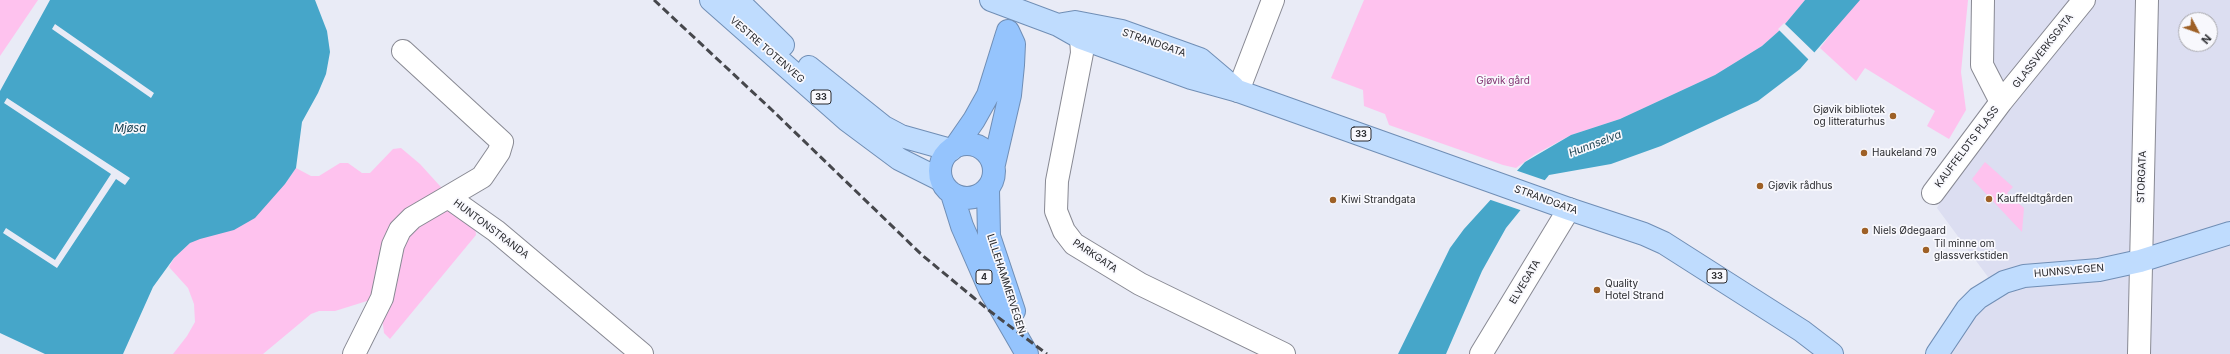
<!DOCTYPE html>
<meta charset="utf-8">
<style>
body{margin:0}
#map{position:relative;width:2230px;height:354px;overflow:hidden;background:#e9ebf6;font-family:Inter,sans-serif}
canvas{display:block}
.north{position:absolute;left:2178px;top:12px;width:40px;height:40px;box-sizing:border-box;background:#f8f8fd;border:1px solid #a6a6ab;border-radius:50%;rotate:131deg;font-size:11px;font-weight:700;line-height:16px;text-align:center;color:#2a2b2f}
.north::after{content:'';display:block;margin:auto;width:14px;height:18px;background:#9e6026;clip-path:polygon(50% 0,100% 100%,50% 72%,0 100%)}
</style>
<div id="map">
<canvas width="2230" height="354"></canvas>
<div class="north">N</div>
</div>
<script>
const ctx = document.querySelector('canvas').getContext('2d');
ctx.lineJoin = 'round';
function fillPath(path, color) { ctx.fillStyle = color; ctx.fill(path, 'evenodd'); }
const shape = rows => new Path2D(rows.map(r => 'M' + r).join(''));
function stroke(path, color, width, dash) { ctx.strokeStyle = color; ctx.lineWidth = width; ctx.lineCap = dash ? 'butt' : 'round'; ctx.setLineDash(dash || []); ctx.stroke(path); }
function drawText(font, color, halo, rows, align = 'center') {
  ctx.font = font + ' Inter,sans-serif'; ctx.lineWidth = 3.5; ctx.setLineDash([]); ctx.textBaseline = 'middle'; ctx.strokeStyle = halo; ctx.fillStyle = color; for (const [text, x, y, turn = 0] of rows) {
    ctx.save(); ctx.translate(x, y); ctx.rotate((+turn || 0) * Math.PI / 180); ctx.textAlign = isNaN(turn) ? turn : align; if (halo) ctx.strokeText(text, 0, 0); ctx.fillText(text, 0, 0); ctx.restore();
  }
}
const built = shape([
 [1975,0,2230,0,2230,354,1934,354,1988,277,1937,208,1993,99,1974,73],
 [2186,20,2210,20,2210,44,2186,44]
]);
const green = shape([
 [0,0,38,0,0,56],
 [1364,0,1805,0,1780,30,1762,46,1715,75,1620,119,1571,135,1534,155,1516,168,1503,165,1389,125,1385,114,1364,106,1363,90,1331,78],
 [1851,0,1968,0,1961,72,1966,110,1949,139,1927,126,1935,111,1865,68,1856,81,1820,48,1843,18],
 [401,148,420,164,470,219,475,226,476,235,390,339,384,333,381,309,375,302,367,301,335,311,319,311,311,314,263,354,173,354,187,336,195,322,194,304,188,288,169,267,174,258,190,243,285,184,296,168,311,176,319,176,340,163,348,163,362,173,370,173,393,149],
 [1985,162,2013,187,2007,193,2024,208,2022,232,1972,179]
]);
const water = shape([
 [50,0,315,0,327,31,330,52,326,74,318,93,302,122,296,168,285,184,255,218,234,230,200,239,190,243,174,258,153,287,123,354,45,354,0,333,0,91],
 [1805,0,1860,0,1800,69,1758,101,1661,146,1611,164,1549,175,1506,228,1482,271,1446,354,1398,354,1450,248,1464,229,1525,162,1571,135,1620,119,1715,75,1762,46,1780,30]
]);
const pier = shape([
 [1784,23,1816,54,1810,61,1778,29],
 [55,24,154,93,151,98,52,29],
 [7,98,130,178,125,185,116,179,57,268,3,233,6,228,55,260,111,174,4,103],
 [1515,170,1547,181,1523,211,1488,199]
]);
const minor = shape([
 [1983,0,1982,65,2001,102],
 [1081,38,1082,53,1057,181,1056,211,1064,231,1074,244,1140,284,1284,354],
 [403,51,502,142,499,152,482,177,448,197,496,231,642,354],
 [1238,91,1273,0],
 [1933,193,2001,102,2084,0],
 [354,354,382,298,393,245,400,230,412,218,448,197],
 [1481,354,1569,209],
 [2139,354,2147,0]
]);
const major = shape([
 [711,0,848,121,899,159,941,180],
 [737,0,783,45],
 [991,0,1058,25,1081,38,1191,78,1238,91,1569,209,1644,234,1664,243,1802,331,1832,354],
 [1063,24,1075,22,1122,31,1200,59,1233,87],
 [809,67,884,127,901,136,951,150],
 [1937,354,1967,309,1978,298,2004,282,2024,276,2099,270,2140,261,2230,233]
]);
const highway = shape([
 '940 171a27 27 0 1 1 54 0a27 27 0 1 1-54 0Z',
 [956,146,974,120,988,95,1007,34],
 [994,164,1010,95,1013,65,1014,44,1008,31],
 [988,190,989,236,1014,311],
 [952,194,962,226,990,290,1027,354]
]);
const rail = shape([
 [654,0,773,111,922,255,991,312,1047,354]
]);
const markers = [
 [1893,116,4,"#9e6026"],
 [1864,153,4,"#9e6026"],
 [1760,186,4,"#9e6026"],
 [1989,199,4,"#9e6026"],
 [1333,200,4,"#9e6026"],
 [1865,231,4,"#9e6026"],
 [1926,250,4,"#9e6026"],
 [1597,290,4,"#9e6026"]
];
const shields = [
 [821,97,20],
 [1361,134,20],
 [1717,276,20],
 [984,277,16]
];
const shieldNames = [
 ["33",821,97],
 ["33",1361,134],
 ["33",1717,276],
 ["4",984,277]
];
const streetNames = [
 ["STRANDGATA",1154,43,19],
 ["VESTRE TOTENVEG",767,50,41],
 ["GLASSVERKSGATA",2043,51,-52],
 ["KAUFFELDTS PLASS",1967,147,-53],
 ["STORGATA",2142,177,-88],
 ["STRANDGATA",1546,200,20],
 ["HUNTONSTRANDA",491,229,37],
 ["PARKGATA",1095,256,34],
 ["HUNNSVEGEN",2069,271,-5],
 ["ELVEGATA",1525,282,-59],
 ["LILLEHAMMERVEGEN",1006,284,72]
];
const parkNames = [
 ["Gjøvik gård",1503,81]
];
const poiNames = [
 ["Gjøvik bibliotek",1885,110,"right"],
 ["og litteraturhus",1885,122,"right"],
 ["Haukeland 79",1872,153],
 ["Gjøvik rådhus",1768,186],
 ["Kauffeldtgården",1997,199],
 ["Kiwi Strandgata",1341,200],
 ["Niels Ødegaard",1873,231],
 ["Til minne om",1934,244],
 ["glassverkstiden",1934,256],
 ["Quality",1605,284],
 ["Hotel Strand",1605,296]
];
const waterNames = [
 ["Mjøsa",130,129],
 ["Hunnselva",1595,144,-21]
];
fillPath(built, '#dcdef1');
fillPath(green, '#fec2ee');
fillPath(water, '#46a6c9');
fillPath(pier, '#e9ebf6');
stroke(minor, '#888993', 24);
stroke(major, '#708eb5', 24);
stroke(highway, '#708eb5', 24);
stroke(minor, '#fff', 22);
stroke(major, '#bfdcfe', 22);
stroke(highway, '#95c4fd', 22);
stroke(rail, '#46474c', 3, [8, 4]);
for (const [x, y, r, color] of markers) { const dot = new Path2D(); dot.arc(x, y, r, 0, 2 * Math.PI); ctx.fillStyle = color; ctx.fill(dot); stroke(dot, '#f8f8fd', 1.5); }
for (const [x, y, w] of shields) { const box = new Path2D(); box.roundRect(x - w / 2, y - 7, w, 14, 3); ctx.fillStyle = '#f8f8fd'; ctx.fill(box); stroke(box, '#2a2b2f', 1); }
drawText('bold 9px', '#2a2b2f', null, shieldNames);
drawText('10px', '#2a2b2f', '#f8f8fd', streetNames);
drawText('10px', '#823471', '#f8f8fd', parkNames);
drawText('10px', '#2a2b2f', '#f8f8fd', poiNames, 'left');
drawText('italic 11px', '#123c4c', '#f8f8fd', waterNames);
</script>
